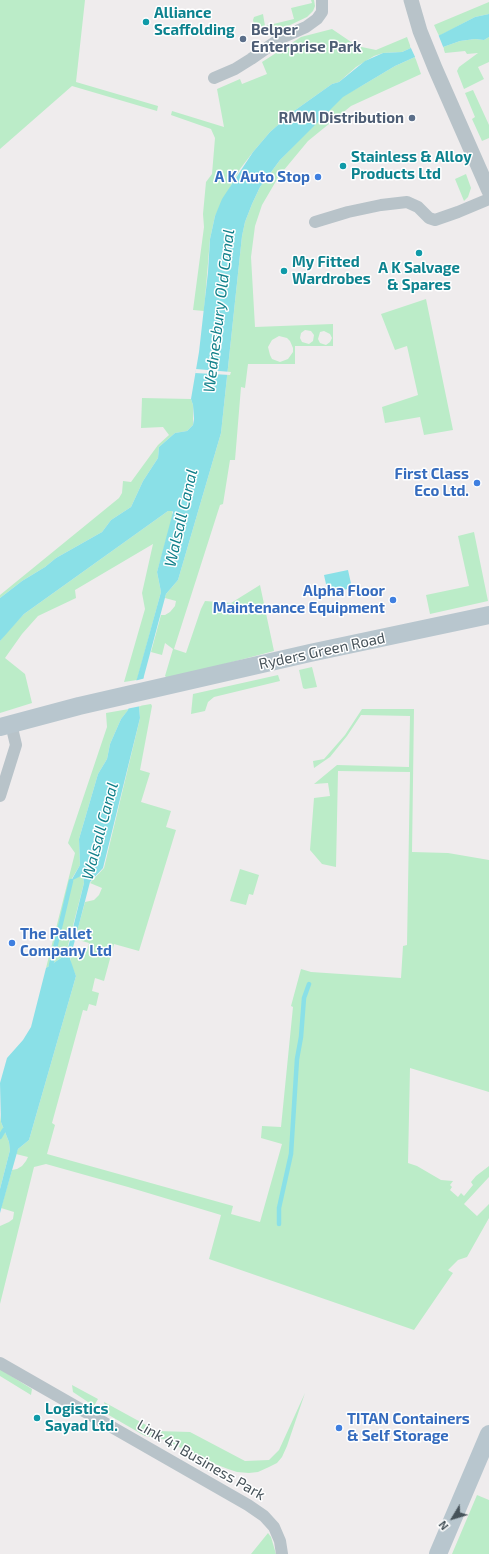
<!DOCTYPE html>
<style>
body{margin:0}
#map{position:relative;width:489px;height:1554px;overflow:hidden;background:#efeced;font-family:"Exo 2",sans-serif}
canvas{display:block}
.north{position:absolute;left:433px;top:1498px;width:40px;height:40px;-webkit-text-stroke:3px #fff;paint-order:stroke;rotate:232deg;font-size:11px;font-weight:700;line-height:16px;text-align:center;color:#465259}
.north::after{content:'';display:block;margin:auto;width:14px;height:18px;background:#465259;clip-path:polygon(50% 0,100% 100%,50% 72%,0 100%)}
</style>
<div id="map">
<canvas width="489" height="1554"></canvas>
<div class="north">N</div>
</div>
<script>
const ctx = document.querySelector('canvas').getContext('2d');
ctx.lineJoin = 'round';
function fillPath(path, color) { ctx.fillStyle = color; ctx.fill(path, 'evenodd'); }
const shape = rows => new Path2D(rows.map(r => 'M' + r).join(''));
function stroke(path, color, width, dash) { ctx.strokeStyle = color; ctx.lineWidth = width; ctx.lineCap = dash ? 'butt' : 'round'; ctx.setLineDash(dash || []); ctx.stroke(path); }
function drawText(font, color, halo, rows, align = 'center') {
  ctx.font = font + ' "Exo 2",sans-serif'; ctx.lineWidth = 3; ctx.setLineDash([]); ctx.textBaseline = 'middle'; ctx.strokeStyle = halo; ctx.fillStyle = color; for (const [text, x, y, turn = 0] of rows) {
    ctx.save(); ctx.translate(x, y); ctx.rotate((+turn || 0) * Math.PI / 180); ctx.textAlign = isNaN(turn) ? turn : align; if (halo) ctx.strokeText(text, 0, 0); ctx.fillText(text, 0, 0); ctx.restore();
  }
}
const green = shape([
 [0,0,85,0,76,82,158,106,157,111,72,86,0,149],
 [311,0,314,0,315,6,313,11,307,17,286,27,269,32,263,30,254,24,253,20,254,17,263,14,265,26,294,19,291,8,312,3],
 [489,2,489,14,475,17,439,36,434,25],
 [332,29,357,46,376,50,407,37,411,48,402,52,383,53,374,56,356,67,339,82,332,84,294,111,270,132,253,152,240,169,215,216,210,239,204,311,193,310,204,227,203,214,206,182,212,174,215,138,211,129,171,115,172,111,224,127,217,89,240,79,242,84,267,74,262,62,301,37],
 [489,37,489,62,478,67,484,79,464,89,457,71,459,67,478,53,467,54,465,51,445,53,443,47,460,41,475,39,484,40],
 [415,57,421,74,351,106,308,141,279,176,262,205,255,226,251,257,255,327,333,324,333,346,295,346,295,364,248,364,245,388,241,387,235,460,230,460,223,504,220,505,174,649,186,653,201,609,205,601,231,603,260,585,274,651,168,679,165,676,173,649,165,643,162,655,151,652,161,615,165,615,170,612,175,606,176,601,165,598,166,594,178,580,221,433,242,236,245,222,252,204,260,187,280,160,332,106,343,96,363,85,395,66],
 [305,330,311,331,314,335,313,341,309,344,302,342,300,338,301,333],
 [324,331,330,334,332,338,330,342,326,345,320,343,318,339,320,332],
 [279,336,287,338,290,341,293,348,293,352,288,359,280,362,272,359,270,355,268,347,272,340],
 [473,90,489,125,489,138,482,141,472,119,475,117,465,93],
 [466,174,471,188,468,197,464,201,455,179],
 [426,299,453,430,424,435,420,417,385,423,382,407,418,395,407,346,395,350,381,314],
 [142,398,191,399,193,405,193,425,187,431,175,433,159,447,158,458,143,481,131,507,111,520,102,532,56,558,45,567,22,581,0,598,0,595,119,498,122,493,123,481,131,482,158,445,169,435,163,427,141,428],
 [168,511,172,511,173,516,157,572,161,592,137,680,124,682,145,609,142,593,153,544,75,590,76,598,38,616,22,634,5,658,25,674,32,703,0,713,0,641,4,635,24,614],
 [474,532,488,601,430,614,426,595,469,586,458,536],
 [312,667,317,687,305,689,303,688,299,670],
 [278,675,280,681,214,697,208,702,205,711,191,714,193,694],
 [151,704,152,706,140,770,150,773,141,802,171,811,166,827,176,830,139,951,114,944,104,981,95,978,92,991,99,993,96,1006,89,1004,87,1011,83,1010,52,1123,55,1125,47,1154,233,1206,231,1214,260,1222,282,1144,261,1138,262,1126,281,1127,293,1007,291,1006,301,969,311,972,401,978,403,946,407,945,410,772,338,771,336,867,322,864,310,850,314,798,330,796,328,783,314,784,337,765,409,767,410,716,361,715,347,736,330,757,314,768,313,761,324,759,345,735,362,709,414,709,412,852,448,853,489,860,489,1092,410,1068,408,1163,417,1166,441,1180,453,1181,450,1185,452,1187,450,1190,458,1197,461,1193,464,1196,473,1185,471,1182,476,1176,489,1166,489,1177,464,1204,477,1216,489,1204,489,1218,467,1257,458,1260,448,1270,453,1273,414,1330,209,1259,221,1215,128,1187,46,1164,34,1167,0,1304,0,1226,9,1222,13,1219,14,1212,1,1208,12,1170,17,1169,22,1166,26,1161,28,1157,16,1154,18,1149,29,1140,76,976,70,962,71,956,76,957,80,955,87,951,89,943,75,939,85,902,94,900,99,895,102,888,90,883,104,868,140,718,139,706],
 [129,709,121,719,110,744,107,759,98,774,79,839,80,865,71,880,83,875,84,883,66,953,61,958,46,968,75,853,68,843,107,727,106,713],
 [240,869,259,875,253,895,249,894,246,905,230,901],
 [0,1115,1,1122,9,1142,10,1150,0,1189],
 [0,1369,32,1389,31,1395,0,1376],
 [72,1385,98,1399,94,1406,73,1392],
 [305,1393,287,1446,282,1457,277,1463,269,1467,258,1472,249,1473,237,1472,228,1469,207,1461,163,1439,145,1436,107,1414,104,1402,157,1431,190,1432,245,1461,269,1460,279,1450],
 [477,1495,489,1500,489,1554,452,1554],
 [268,1533,271,1537,276,1554,251,1554]
]);
const water = shape([
 [489,14,489,37,484,40,475,39,460,41,415,57,395,66,343,97,280,160,260,187,252,204,245,222,242,236,221,433,178,580,166,594,144,676,139,706,140,718,103,868,90,882,70,959,76,976,29,1140,18,1149,0,1213,0,1189,10,1150,9,1142,1,1122,0,1083,7,1058,23,1040,31,1027,46,968,61,958,66,953,69,944,84,883,83,875,71,881,80,865,79,839,98,774,107,759,110,744,121,719,128,710,138,675,161,592,157,572,173,512,172,511,168,511,24,614,0,641,0,598,22,581,45,567,56,558,102,532,111,520,131,507,143,481,158,458,159,447,175,433,187,431,193,425,194,419,193,405,191,399,199,352,208,272,210,239,215,216,222,199,253,152,270,132,294,111,332,84,339,82,365,61,383,53,402,52,442,34,475,17],
 [348,570,352,588,328,593,324,575]
]);
const pier = shape([
 [438,34,444,49,416,59,410,46],
 [196,369,231,372,230,375,195,373],
 [146,678,141,706,126,709,134,681]
]);
const stream = shape([
 [51,965,71,881],
 [0,1137,4,1130],
 [279,1224,279,1208,291,1154,297,1059,301,1037,304,998,309,984]
]);
const minor = shape([
 [214,78,235,69,251,59,281,38,306,27,317,19,322,12,322,0],
 [315,222,348,212,381,205,407,202,418,207,429,218,435,220,458,212,489,199],
 [0,796,16,745,11,724],
 [0,1363,248,1505,264,1516,274,1527,280,1541,282,1554]
]);
const tertiary = shape([
 [411,0,420,31,435,68,489,191]
]);
const secondary = shape([
 [0,727,79,706,310,653,489,615],
 [438,1554,489,1434]
]);
const markers = [
 [146,22,4,"#0f9aa8"],
 [243,39,4,"#5c6f8a"],
 [412,118,4,"#5c6f8a"],
 [343,166,4,"#0f9aa8"],
 [318,177,4,"#3f7fe0"],
 [419,253,4,"#0f9aa8"],
 [284,271,4,"#0f9aa8"],
 [477,483,4,"#3f7fe0"],
 [393,600,4,"#3f7fe0"],
 [12,943,4,"#3f7fe0"],
 [37,1418,4,"#0f9aa8"],
 [339,1428,4,"#3f7fe0"]
];
const cultureNames = [
 ["Alliance",154,13],
 ["Scaffolding",154,30],
 ["Stainless & Alloy",351,157],
 ["Products Ltd",351,174],
 ["My Fitted",292,262],
 ["Wardrobes",292,279],
 ["A K Salvage",419,268,"center"],
 ["& Spares",419,285,"center"],
 ["Logistics",45,1409],
 ["Sayad Ltd.",45,1426]
];
const serviceNames = [
 ["Belper",251,30],
 ["Enterprise Park",251,47],
 ["RMM Distribution",404,118,"right"]
];
const shopNames = [
 ["A K Auto Stop",310,177],
 ["First Class",469,474],
 ["Eco Ltd.",469,491],
 ["Alpha Floor",385,591],
 ["Maintenance Equipment",385,608],
 ["The Pallet",20,934,"left"],
 ["Company Ltd",20,951,"left"],
 ["TITAN Containers",347,1419,"left"],
 ["& Self Storage",347,1436,"left"]
];
const streetNames = [
 ["Ryders Green Road",322,651,-12],
 ["Link 41 Business Park",201,1460,30]
];
const waterNames = [
 ["Wednesbury Old Canal",219,311,-83],
 ["Walsall Canal",181,518,-77],
 ["Walsall Canal",100,831,-75]
];
fillPath(green, '#bbecc8');
fillPath(water, '#8ae0e7');
fillPath(pier, '#efeced');
stroke(stream, '#8ae0e7', 4.5);
stroke(minor, '#b8c3c9', 12);
stroke(tertiary, '#b8c3c9', 15);
stroke(secondary, '#b8c6ce', 18);
for (const [x, y, r, color] of markers) { const dot = new Path2D(); dot.arc(x, y, r, 0, 2 * Math.PI); ctx.fillStyle = color; ctx.fill(dot); stroke(dot, '#fff', 1.5); }
drawText('bold 15px', '#0d838f', '#fff', cultureNames, 'left');
drawText('bold 15px', '#4e5e75', '#fff', serviceNames, 'left');
drawText('bold 15px', '#366cbe', '#fff', shopNames, 'right');
drawText('15px', '#465259', '#fff', streetNames);
drawText('italic 16px', '#12818b', '#fff', waterNames);
</script>
